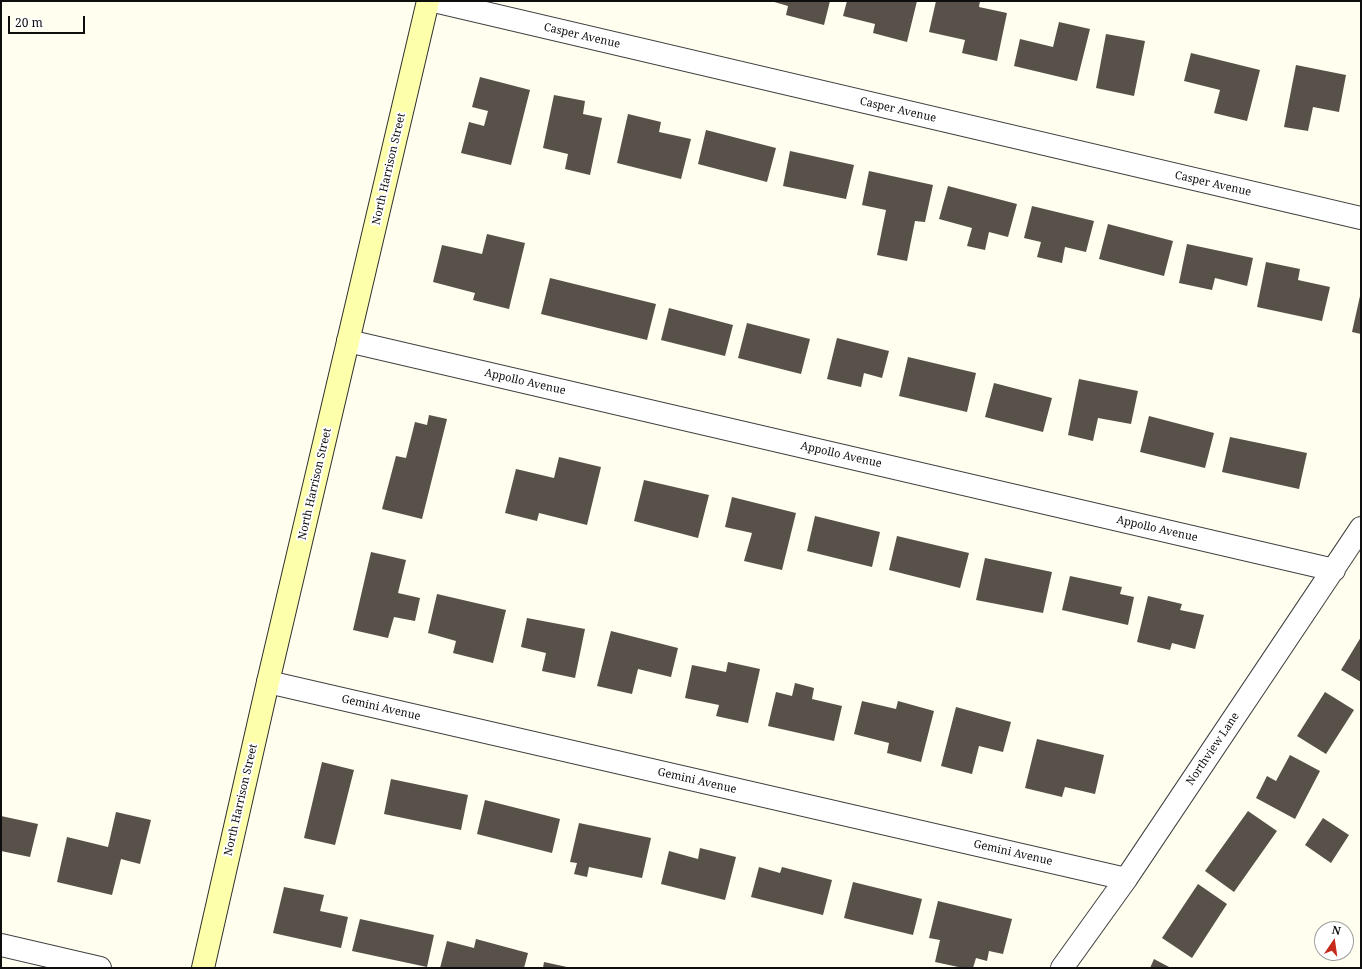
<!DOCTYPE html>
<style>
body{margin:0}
#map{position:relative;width:1362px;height:969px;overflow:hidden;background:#fffeef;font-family:"Noto Serif",serif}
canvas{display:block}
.frame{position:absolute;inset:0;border:2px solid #0e0e0e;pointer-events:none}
.north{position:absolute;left:1314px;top:921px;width:40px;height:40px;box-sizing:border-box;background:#fff;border:1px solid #9f9f9f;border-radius:50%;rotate:13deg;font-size:11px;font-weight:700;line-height:16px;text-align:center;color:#0e0e0e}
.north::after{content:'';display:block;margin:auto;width:14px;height:18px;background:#c72b1d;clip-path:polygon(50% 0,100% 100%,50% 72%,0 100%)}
.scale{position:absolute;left:8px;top:16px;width:77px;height:18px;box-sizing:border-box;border:2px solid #0e0e0e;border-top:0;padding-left:5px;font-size:12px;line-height:14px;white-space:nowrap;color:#0e0e0e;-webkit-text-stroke:3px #fff;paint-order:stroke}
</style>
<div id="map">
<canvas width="1362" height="969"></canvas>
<div class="frame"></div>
<div class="north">N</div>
<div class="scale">20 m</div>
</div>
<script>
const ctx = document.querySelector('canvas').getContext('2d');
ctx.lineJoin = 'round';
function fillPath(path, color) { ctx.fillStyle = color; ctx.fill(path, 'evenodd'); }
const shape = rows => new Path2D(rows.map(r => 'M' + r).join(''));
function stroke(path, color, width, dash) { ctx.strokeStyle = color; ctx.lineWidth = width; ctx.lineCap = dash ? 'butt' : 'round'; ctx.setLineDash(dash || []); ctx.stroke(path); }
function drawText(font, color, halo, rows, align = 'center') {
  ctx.font = font + ' "Noto Serif",serif'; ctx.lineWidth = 4; ctx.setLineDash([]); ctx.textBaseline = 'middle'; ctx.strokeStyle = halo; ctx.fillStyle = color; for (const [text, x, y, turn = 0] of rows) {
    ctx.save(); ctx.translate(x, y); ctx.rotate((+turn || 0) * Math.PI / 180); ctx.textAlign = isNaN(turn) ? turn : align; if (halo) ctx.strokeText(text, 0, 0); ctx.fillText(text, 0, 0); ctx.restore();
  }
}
const building = shape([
 [771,1,830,1,824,25,786,15,788,6],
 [847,1,917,1,907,42,873,33,875,24,843,16],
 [936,1,980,1,979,7,1007,13,997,61,962,53,965,40,929,32],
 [1059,22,1090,29,1077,81,1014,66,1020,39,1053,47],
 [1106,34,1145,41,1134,96,1096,88],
 [1191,53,1260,70,1247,121,1214,113,1220,90,1184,81],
 [1296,65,1346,75,1339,112,1313,107,1308,131,1284,127],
 [480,77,530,90,511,165,461,153,469,122,484,126,488,111,472,107],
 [554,95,585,101,583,114,602,118,590,175,565,169,568,154,543,148],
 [628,114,661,122,659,132,691,139,681,179,617,163],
 [706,130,776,148,767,182,698,164],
 [790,151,854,165,846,199,783,186],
 [869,171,933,185,925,222,915,221,907,261,877,255,886,210,862,205],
 [948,186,1017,204,1008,237,989,232,985,250,967,246,972,228,939,219],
 [1032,206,1094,221,1086,252,1065,247,1062,263,1037,257,1041,242,1024,238],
 [1108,224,1173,241,1164,276,1099,259],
 [487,234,525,243,509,309,473,300,475,293,433,282,442,245,482,254],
 [1187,244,1253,258,1247,286,1215,278,1212,290,1179,283],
 [1266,262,1300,269,1298,280,1330,287,1322,321,1257,307],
 [550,278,656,304,647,340,541,314],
 [1360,296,1361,296,1361,334,1352,332],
 [669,308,733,325,725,356,661,340],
 [747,323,810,339,801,374,738,358],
 [837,338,889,351,882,378,864,373,861,387,827,379],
 [908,357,976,373,967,412,899,396],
 [1079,379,1138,391,1131,424,1098,418,1093,441,1068,435],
 [994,383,1052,398,1043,432,985,417],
 [429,415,447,419,422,519,382,509,396,456,406,458,415,422,427,425],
 [1149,416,1214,433,1205,468,1140,452],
 [1230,437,1307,453,1299,489,1222,472],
 [559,457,601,467,587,525,539,513,537,521,505,513,516,469,554,478],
 [644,480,709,495,698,538,634,521],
 [732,497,796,513,782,570,744,561,752,533,725,527],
 [815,516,880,532,872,567,807,551],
 [897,536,969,553,960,588,889,570],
 [371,552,406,560,398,593,420,598,415,621,394,617,388,638,353,630],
 [985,558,1052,572,1043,613,976,600],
 [1070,576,1122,587,1120,594,1134,597,1128,625,1062,610],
 [437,594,506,610,493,663,453,653,456,641,428,633],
 [1148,596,1182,604,1180,610,1204,615,1195,649,1172,643,1170,650,1137,642],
 [527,618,585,629,575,678,542,671,546,653,521,647],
 [611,631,678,648,671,677,638,669,632,694,597,686],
 [1361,637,1361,682,1341,670],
 [728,662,760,669,748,723,716,716,719,705,685,698,692,665,726,672],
 [795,683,814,688,812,699,842,706,834,741,768,726,776,692,792,696],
 [1325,692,1354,710,1326,754,1297,736],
 [862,701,896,709,898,701,934,711,921,762,887,753,889,743,854,734],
 [956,707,1011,722,1003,752,979,746,972,774,941,766],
 [1037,739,1104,755,1095,794,1065,787,1062,797,1025,788],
 [1290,755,1320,771,1295,819,1256,798,1267,776,1276,781],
 [322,762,354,770,335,845,304,838],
 [391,779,468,795,461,830,384,814],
 [485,800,560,819,552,853,477,834],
 [1248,811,1277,831,1234,892,1205,871],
 [116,812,151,820,140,864,121,859,112,895,57,882,67,837,108,847],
 [1,816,38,824,30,857,1,851],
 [1323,818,1349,835,1331,863,1305,845],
 [579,823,651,838,642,878,589,867,587,877,574,874,577,863,570,862],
 [700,848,736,857,725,900,661,884,669,851,698,859],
 [759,867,780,873,782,867,832,880,823,915,751,897],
 [853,882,922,899,913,935,844,918],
 [1198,884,1227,904,1192,958,1162,938],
 [284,887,324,895,320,911,348,917,341,948,273,933],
 [938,901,1012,919,1003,954,989,951,987,961,976,958,973,968,963,968,935,962,940,940,929,938],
 [360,919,434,935,427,967,352,951],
 [476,939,528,953,524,968,440,968,447,941,474,948],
 [1154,959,1171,968,1150,968],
 [544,962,567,967,567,968,543,968]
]);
const street = shape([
 [434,1,1361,218],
 [348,341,1334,570],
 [268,682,1126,879],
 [1,945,100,968],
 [1062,968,1126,879,1361,528]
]);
const secondary = shape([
 [203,968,268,682,428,1]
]);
const streetNames = [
 ["Casper Avenue",582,36,13],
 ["Casper Avenue",898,110,13],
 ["North Harrison Street",389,169,-77],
 ["Casper Avenue",1213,184,13],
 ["Appollo Avenue",525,382,13],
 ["Appollo Avenue",841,455,13],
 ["North Harrison Street",315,484,-77],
 ["Appollo Avenue",1157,529,13],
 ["Gemini Avenue",381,708,13],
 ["Northview Lane",1213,749,-56],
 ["Gemini Avenue",697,781,13],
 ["North Harrison Street",241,800,-77],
 ["Gemini Avenue",1013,853,13]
];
fillPath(building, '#575149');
stroke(street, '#414141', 24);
stroke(secondary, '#303030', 24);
stroke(street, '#fff', 22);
stroke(secondary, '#fdffaa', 22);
drawText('11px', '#0e0e0e', '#fff', streetNames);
</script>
